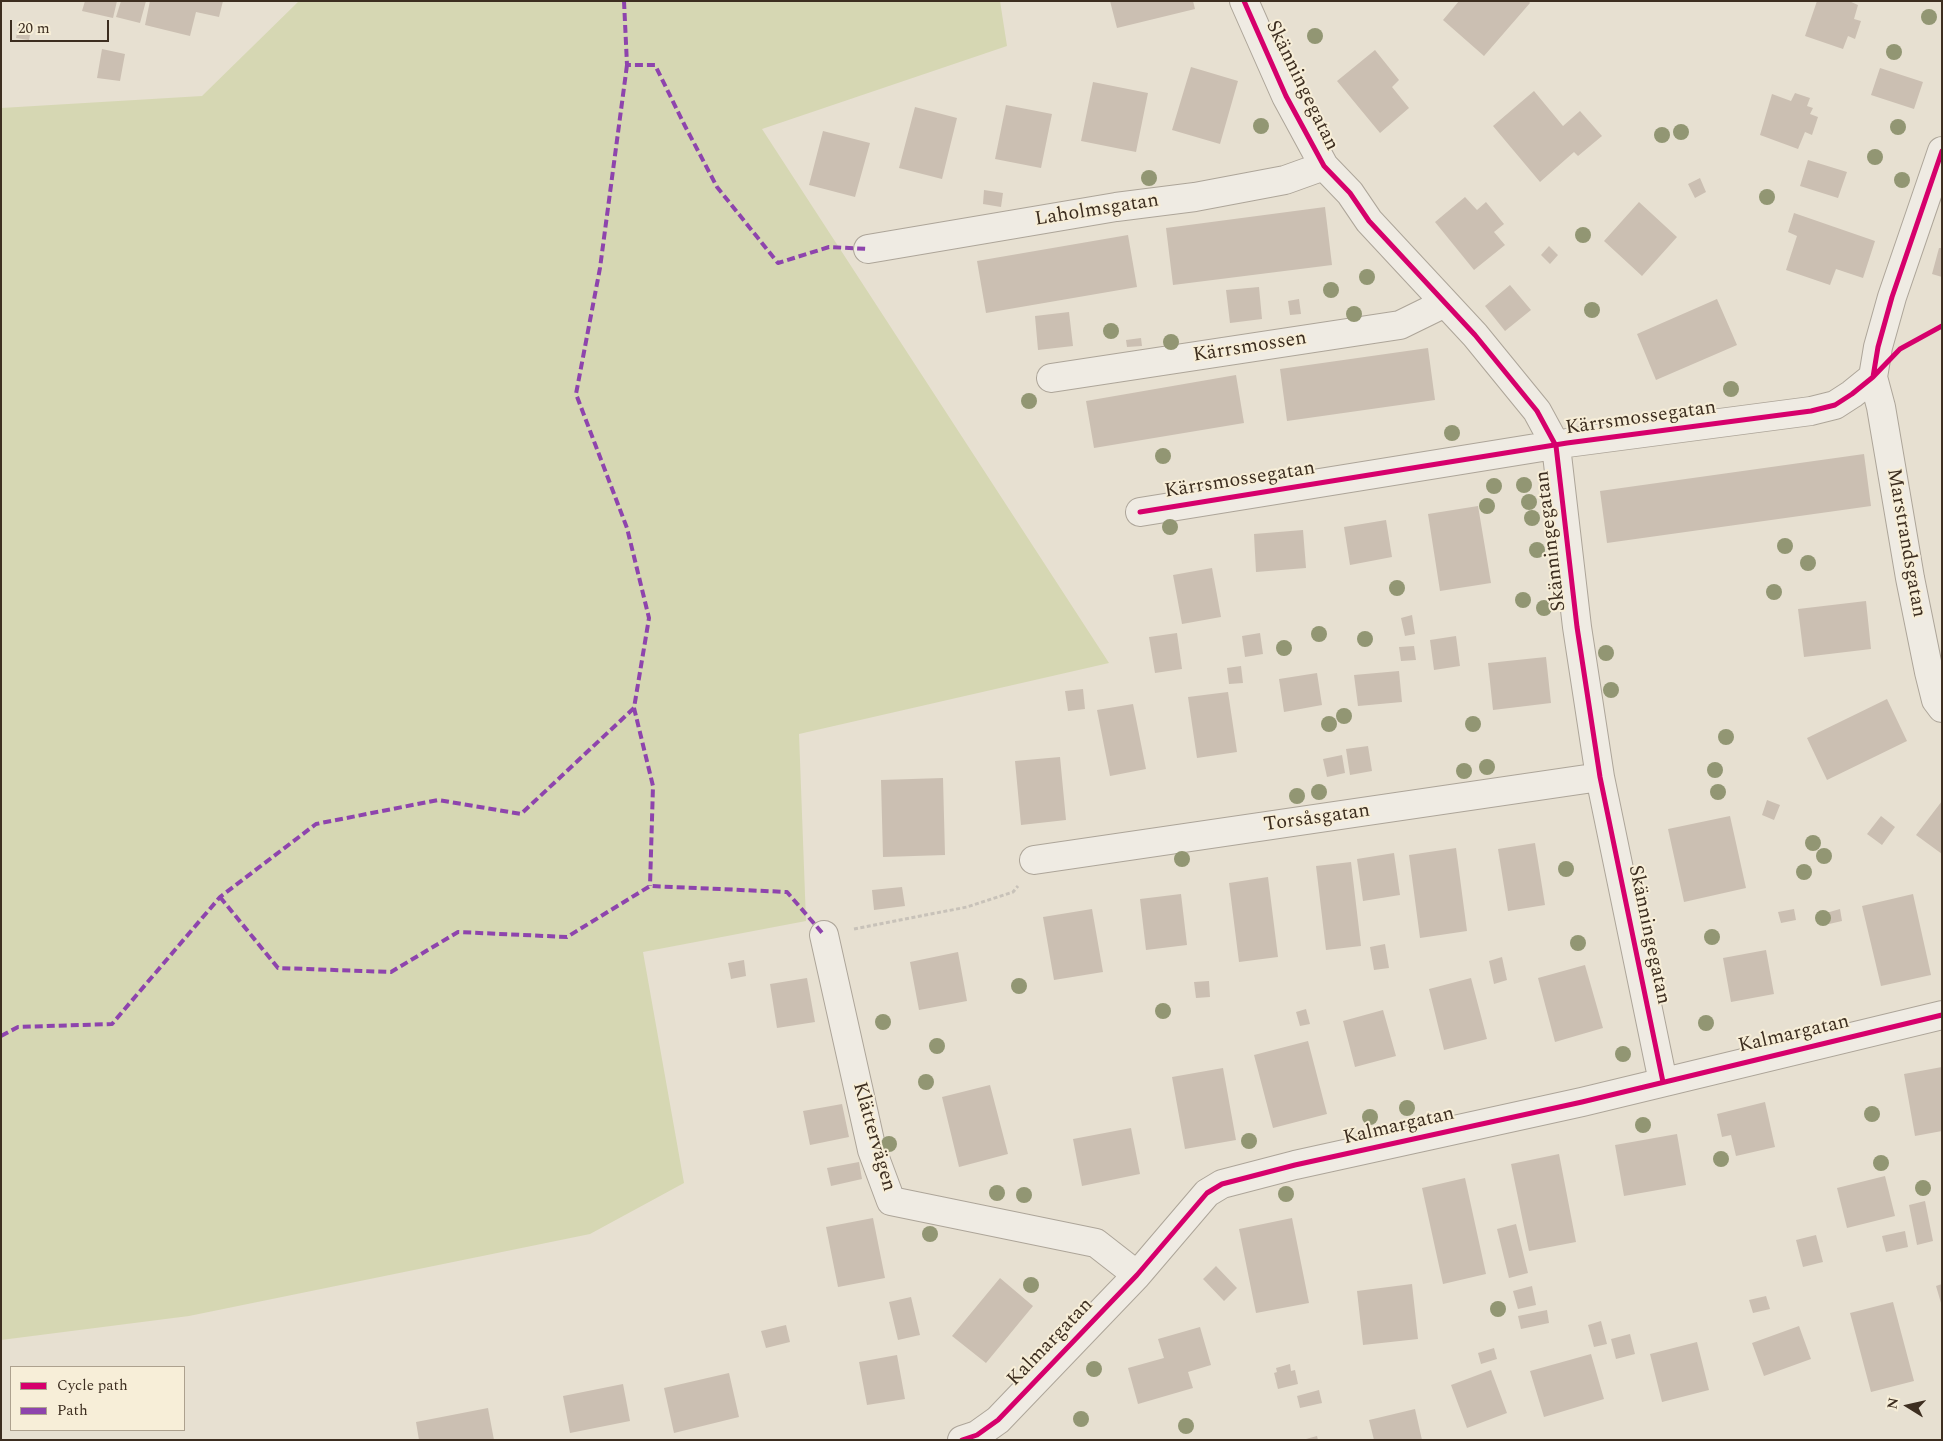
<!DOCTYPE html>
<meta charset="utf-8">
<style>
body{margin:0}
#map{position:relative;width:1943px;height:1441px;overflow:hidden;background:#e7e0d1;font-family:Spectral,serif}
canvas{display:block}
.frame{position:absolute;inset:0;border:2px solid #3d2e20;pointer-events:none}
.legend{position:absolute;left:10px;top:1366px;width:175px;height:65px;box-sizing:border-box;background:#f7eed8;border:1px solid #ada18e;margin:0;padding:6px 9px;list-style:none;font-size:15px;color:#3d2e20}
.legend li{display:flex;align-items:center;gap:10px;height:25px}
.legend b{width:25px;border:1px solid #ada18e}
.north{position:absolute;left:1883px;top:1381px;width:50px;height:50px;-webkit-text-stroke:4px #f7eed8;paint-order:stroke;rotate:280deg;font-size:14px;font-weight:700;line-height:20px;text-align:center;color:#3d2e20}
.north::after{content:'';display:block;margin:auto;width:18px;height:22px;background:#3d2e20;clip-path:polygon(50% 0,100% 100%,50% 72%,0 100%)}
.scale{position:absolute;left:10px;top:20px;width:99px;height:22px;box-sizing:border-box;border:2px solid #3d2e20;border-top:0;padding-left:6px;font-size:15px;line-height:18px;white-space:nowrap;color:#3d2e20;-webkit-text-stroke:4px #f7eed8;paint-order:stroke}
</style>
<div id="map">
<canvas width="1943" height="1441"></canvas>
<div class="frame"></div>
<ul class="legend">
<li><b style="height:6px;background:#d6006c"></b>Cycle path</li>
<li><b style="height:6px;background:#8e44ad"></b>Path</li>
</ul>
<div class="north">N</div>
<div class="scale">20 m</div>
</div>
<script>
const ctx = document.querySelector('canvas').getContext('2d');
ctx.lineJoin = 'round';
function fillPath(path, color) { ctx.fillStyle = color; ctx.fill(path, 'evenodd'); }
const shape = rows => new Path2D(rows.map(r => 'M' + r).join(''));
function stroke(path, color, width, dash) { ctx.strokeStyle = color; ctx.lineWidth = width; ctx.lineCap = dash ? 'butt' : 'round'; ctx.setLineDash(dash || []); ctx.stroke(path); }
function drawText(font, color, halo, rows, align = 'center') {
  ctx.font = font + ' Spectral,serif'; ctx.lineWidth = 4; ctx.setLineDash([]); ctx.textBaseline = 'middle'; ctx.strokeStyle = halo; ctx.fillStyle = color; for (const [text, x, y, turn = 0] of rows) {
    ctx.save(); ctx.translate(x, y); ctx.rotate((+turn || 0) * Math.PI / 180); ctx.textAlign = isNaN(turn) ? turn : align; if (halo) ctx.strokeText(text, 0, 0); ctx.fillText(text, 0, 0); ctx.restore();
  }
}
const green = shape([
 [299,1,1000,1,1007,46,762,129,1109,663,799,734,806,921,643,952,684,1183,590,1234,189,1316,1,1340,1,108,202,96]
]);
const building = shape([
 [85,1,117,1,113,18,82,11],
 [121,1,146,1,140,23,116,17],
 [150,1,223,1,219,17,196,12,190,36,145,25],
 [1110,1,1193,1,1195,9,1117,28],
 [1459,1,1529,1,1530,3,1484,56,1443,20],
 [1817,1,1849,1,1858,5,1854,19,1861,21,1855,39,1848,36,1843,49,1805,36],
 [19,23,32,26,29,40,16,38],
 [102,49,125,54,120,81,97,78],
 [1375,50,1399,80,1392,87,1409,108,1380,133,1337,81],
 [1191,67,1238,81,1220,144,1172,130],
 [1880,68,1923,82,1914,109,1871,95],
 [1093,82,1148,93,1136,152,1081,141],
 [1534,91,1563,126,1580,111,1602,136,1578,156,1574,152,1540,182,1493,126],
 [1795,93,1810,98,1807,106,1813,108,1810,114,1818,117,1812,135,1805,132,1798,149,1760,135,1772,94,1791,101],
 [1006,105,1052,114,1041,168,995,159],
 [915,107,957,118,942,179,899,168],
 [823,131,870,143,855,197,809,185],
 [1808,160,1847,172,1838,198,1800,186],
 [1700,178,1706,192,1695,198,1688,184],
 [984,190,1003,193,1001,207,983,204],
 [1465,197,1477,210,1486,202,1504,224,1494,232,1505,245,1474,270,1435,222],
 [1639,202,1677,237,1642,276,1604,241],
 [1325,207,1332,265,1173,285,1166,228],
 [1794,213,1875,241,1863,278,1836,269,1830,285,1786,270,1797,236,1788,232],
 [1128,235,1137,287,986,313,977,261],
 [1549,246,1558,255,1550,264,1541,255],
 [1939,248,1942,248,1942,277,1932,274],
 [1510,285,1531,310,1505,331,1485,306],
 [1259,287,1262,319,1230,323,1226,290],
 [1299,299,1301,314,1290,315,1288,301],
 [1717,299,1737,345,1656,380,1637,334],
 [1069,312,1073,346,1038,350,1035,316],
 [1141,338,1142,346,1127,347,1126,340],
 [1428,348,1435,400,1287,421,1280,369],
 [1236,375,1244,423,1094,448,1086,401],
 [1864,454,1871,506,1607,543,1600,491],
 [1478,506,1491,583,1440,591,1428,514],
 [1386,520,1392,557,1350,565,1344,527],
 [1303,530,1306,568,1256,572,1254,534],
 [1212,568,1221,617,1182,624,1173,575],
 [1866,601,1871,649,1804,657,1798,609],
 [1412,615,1415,634,1405,636,1401,618],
 [1177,633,1182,669,1155,673,1149,637],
 [1260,633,1263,654,1245,657,1242,636],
 [1456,636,1460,666,1434,670,1430,640],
 [1414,646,1416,660,1401,661,1399,647],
 [1546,657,1551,703,1493,710,1488,663],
 [1241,666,1243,683,1229,684,1227,668],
 [1399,671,1402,702,1358,706,1354,675],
 [1317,673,1322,705,1284,712,1279,679],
 [1083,689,1085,709,1068,711,1065,691],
 [1228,692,1237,752,1197,758,1188,697],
 [1887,699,1907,741,1827,780,1807,738],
 [1133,704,1146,769,1110,776,1097,710],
 [1368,746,1372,771,1350,775,1346,749],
 [1342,755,1345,773,1327,777,1323,759],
 [1060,757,1066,820,1021,825,1015,761],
 [943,778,945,855,883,857,881,780],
 [1767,800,1780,805,1774,820,1762,815],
 [1942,801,1942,854,1916,835],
 [1730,816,1746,888,1684,902,1668,829],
 [1881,816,1895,827,1882,845,1867,834],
 [1535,843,1545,905,1508,911,1498,849],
 [1456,848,1467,931,1420,938,1409,855],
 [1394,853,1400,895,1363,901,1357,859],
 [1351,862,1361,946,1326,950,1316,866],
 [1268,877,1278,957,1239,962,1229,883],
 [902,887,905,906,874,910,872,890],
 [1181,894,1187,945,1146,950,1140,899],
 [1913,894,1931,975,1881,986,1862,906],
 [1092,909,1103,972,1054,980,1043,917],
 [1794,909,1796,920,1781,923,1778,912],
 [1840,909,1842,921,1829,924,1826,913],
 [1385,944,1389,968,1374,970,1370,947],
 [1766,950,1774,994,1731,1002,1723,958],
 [958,952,967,1001,919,1010,910,962],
 [1502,957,1507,980,1494,984,1489,961],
 [744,960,746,976,731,979,728,963],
 [1585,965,1603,1028,1555,1042,1538,978],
 [807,978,815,1022,777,1028,770,984],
 [1471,978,1487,1039,1444,1050,1429,989],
 [1209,981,1210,997,1196,998,1194,982],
 [1306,1009,1310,1024,1300,1026,1296,1012],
 [1383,1010,1396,1056,1355,1067,1343,1021],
 [1308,1041,1327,1114,1273,1128,1254,1055],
 [1942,1067,1942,1131,1915,1136,1904,1074],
 [1223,1068,1236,1140,1185,1149,1172,1077],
 [990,1085,1008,1154,959,1167,942,1097],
 [1765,1102,1775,1147,1736,1156,1731,1135,1722,1137,1717,1114],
 [842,1104,849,1137,810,1145,803,1111],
 [1131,1128,1140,1174,1082,1186,1073,1139],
 [1677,1134,1686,1185,1624,1196,1615,1145],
 [1559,1154,1576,1242,1529,1251,1511,1164],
 [859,1162,862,1179,831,1186,827,1168],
 [1885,1176,1895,1216,1847,1228,1837,1188],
 [1465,1178,1486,1274,1443,1284,1422,1188],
 [1925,1201,1933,1241,1917,1245,1909,1205],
 [873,1218,885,1278,838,1287,826,1227],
 [1292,1218,1309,1303,1256,1313,1239,1229],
 [1516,1224,1528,1273,1509,1278,1497,1229],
 [1905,1231,1908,1247,1886,1252,1882,1236],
 [1816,1235,1823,1262,1803,1267,1796,1240],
 [1216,1266,1237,1288,1224,1301,1203,1279],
 [1000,1278,1033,1306,986,1363,952,1336],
 [1412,1284,1418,1339,1363,1345,1357,1291],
 [1942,1284,1942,1303,1941,1303,1936,1286],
 [1532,1286,1536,1305,1518,1309,1513,1291],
 [1766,1296,1770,1309,1753,1313,1749,1300],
 [911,1297,920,1335,898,1340,889,1302],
 [1893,1302,1914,1381,1871,1392,1850,1313],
 [1547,1310,1549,1323,1521,1329,1518,1316],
 [1601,1321,1607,1344,1594,1347,1588,1325],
 [786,1325,790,1342,766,1348,761,1331],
 [1799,1326,1811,1359,1764,1376,1752,1343],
 [1200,1327,1211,1365,1188,1372,1193,1388,1138,1404,1128,1368,1164,1358,1158,1339],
 [1630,1334,1635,1354,1616,1359,1611,1339],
 [1697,1342,1709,1390,1662,1402,1650,1354],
 [1494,1348,1497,1359,1481,1364,1478,1353],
 [1591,1354,1604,1399,1544,1417,1530,1371],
 [897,1355,905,1399,867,1405,859,1362],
 [1290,1364,1291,1371,1295,1370,1298,1384,1278,1389,1274,1373,1277,1372,1276,1368],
 [1491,1370,1507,1413,1467,1428,1451,1385],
 [729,1373,739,1417,674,1433,664,1388],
 [623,1384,630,1421,570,1433,563,1396],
 [1319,1390,1322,1403,1300,1408,1297,1396],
 [488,1408,494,1440,419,1440,416,1422],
 [1415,1409,1422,1440,1374,1440,1369,1420],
 [1317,1436,1318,1440,1306,1440,1306,1439]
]);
const path = shape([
 [854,929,967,907,1013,892,1018,886]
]);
const street = shape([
 [1244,1,1286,96,1324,166,1350,193,1369,221,1475,335,1537,411,1556,446,1577,627,1600,777,1663,1082],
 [868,249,1116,207,1195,197,1285,180,1324,166],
 [1873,377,1881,407,1910,578,1929,672,1936,700,1942,708],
 [1051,378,1400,325,1445,303],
 [1140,512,1567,443,1811,411,1835,405,1852,394,1873,377,1878,347,1892,297,1942,151],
 [1034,860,1600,777],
 [824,935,872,1150,891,1201,1096,1243,1137,1275],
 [962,1440,977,1435,998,1420,1137,1275,1207,1193,1222,1184,1295,1165,1582,1102,1942,1015]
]);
const quiet = shape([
 [624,1,627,65,655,65,685,126,717,187,778,263,829,247,868,249],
 [627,65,600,268,576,394,627,528,649,618,634,708,653,786,650,886],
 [220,897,278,968,391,972,458,932,567,937,650,886,787,892,824,935],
 [1,1036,18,1027,112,1024,220,897,316,824,438,800,521,814,634,708]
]);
const cycleway = shape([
 [1244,1,1286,96,1324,166,1350,193,1369,221,1475,335,1537,411,1556,446,1577,627,1600,777,1663,1082],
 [1873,377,1900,349,1942,326],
 [1140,512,1567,443,1811,411,1835,405,1852,394,1873,377,1878,347,1892,297,1942,151],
 [962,1440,977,1435,998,1420,1137,1275,1207,1193,1222,1184,1295,1165,1582,1102,1942,1015]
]);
const trees = [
 [1929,17],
 [1315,36],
 [1894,52],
 [1261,126],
 [1898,127],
 [1681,132],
 [1662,135],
 [1875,157],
 [1149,178],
 [1902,180],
 [1767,197],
 [1583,235],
 [1367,277],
 [1331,290],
 [1592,310],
 [1354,314],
 [1111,331],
 [1171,342],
 [1731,389],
 [1029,401],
 [1452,433],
 [1163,456],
 [1524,485],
 [1494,486],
 [1529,502],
 [1487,506],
 [1532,518],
 [1170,527],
 [1785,546],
 [1537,550],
 [1808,563],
 [1397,588],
 [1774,592],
 [1523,600],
 [1544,608],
 [1319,634],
 [1365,639],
 [1284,648],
 [1606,653],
 [1611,690],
 [1344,716],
 [1329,724],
 [1473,724],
 [1726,737],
 [1487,767],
 [1715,770],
 [1464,771],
 [1319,792],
 [1718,792],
 [1297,796],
 [1813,843],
 [1824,856],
 [1182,859],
 [1566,869],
 [1804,872],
 [1823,918],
 [1712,937],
 [1578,943],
 [1019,986],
 [1163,1011],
 [883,1022],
 [1706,1023],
 [937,1046],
 [1623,1054],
 [926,1082],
 [1407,1108],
 [1872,1114],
 [1370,1117],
 [1643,1125],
 [1249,1141],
 [889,1144],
 [1721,1159],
 [1881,1163],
 [1923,1188],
 [997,1193],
 [1286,1194],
 [1024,1195],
 [930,1234],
 [1031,1285],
 [1498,1309],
 [1094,1369],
 [1081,1419],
 [1186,1426]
];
const streetNames = [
 ["Skänningegatan",1301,86,64],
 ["Laholmsgatan",1097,211,-9],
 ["Kärrsmossen",1250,348,-9],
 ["Kärrsmossegatan",1641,419,-8],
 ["Kärrsmossegatan",1240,481,-9],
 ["Skänningegatan",1552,541,-97],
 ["Marstrandsgatan",1905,543,80],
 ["Torsåsgatan",1317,819,-8],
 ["Skänningegatan",1648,935,78],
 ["Kalmargatan",1794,1035,-13],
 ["Kalmargatan",1399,1127,-13],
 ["Klättervägen",873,1137,74],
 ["Kalmargatan",1051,1343,-46]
];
fillPath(green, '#d6d7b3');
fillPath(building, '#cbbfb2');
stroke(street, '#ada599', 30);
stroke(path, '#c8c2b9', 3, [4, 2.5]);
stroke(street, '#efebe3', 28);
stroke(quiet, '#8e44ad', 4, [8, 4]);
stroke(cycleway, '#d6006c', 5);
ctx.fillStyle = '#929673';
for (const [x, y] of trees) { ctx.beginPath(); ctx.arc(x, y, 8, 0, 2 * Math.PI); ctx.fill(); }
drawText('20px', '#3d2e20', '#f7eed8', streetNames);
</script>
